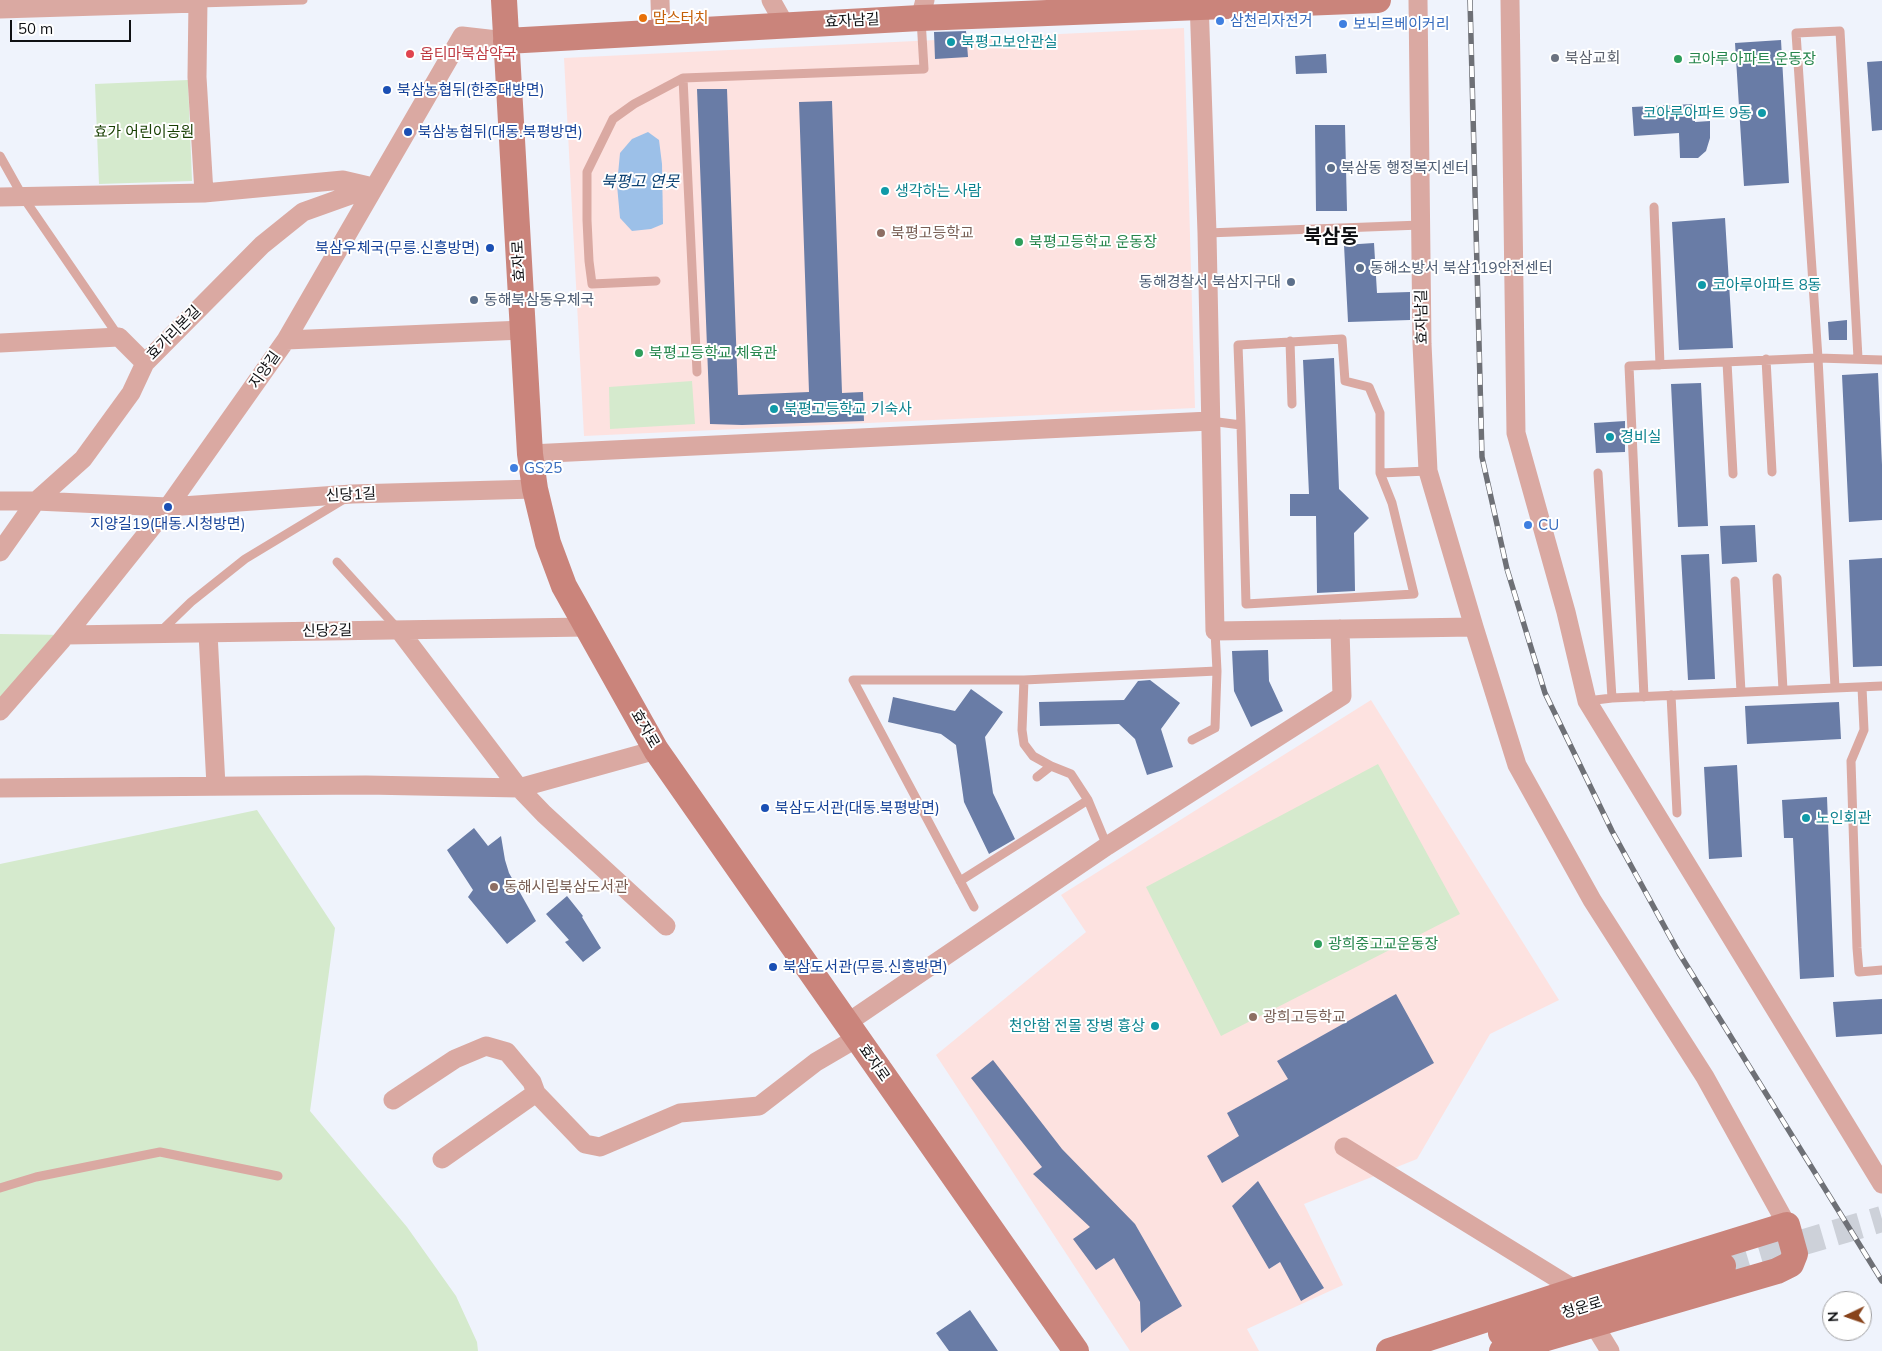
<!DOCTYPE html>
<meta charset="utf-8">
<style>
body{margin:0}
#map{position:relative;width:1882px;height:1351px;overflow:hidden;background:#eff3fc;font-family:Mulish,sans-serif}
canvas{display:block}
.north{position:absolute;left:1822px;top:1291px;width:50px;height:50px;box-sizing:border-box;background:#fff;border:1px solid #9f9fa1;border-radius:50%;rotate:267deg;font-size:14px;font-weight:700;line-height:20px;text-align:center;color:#0f1013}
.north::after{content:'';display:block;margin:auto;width:18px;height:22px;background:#88431b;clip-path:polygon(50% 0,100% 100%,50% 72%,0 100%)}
.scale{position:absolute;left:10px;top:20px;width:121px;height:22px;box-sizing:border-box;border:2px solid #0f1013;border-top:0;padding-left:6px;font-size:15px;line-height:18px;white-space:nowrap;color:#0f1013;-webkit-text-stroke:4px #fff;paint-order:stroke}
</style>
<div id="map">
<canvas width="1882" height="1351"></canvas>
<div class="north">N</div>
<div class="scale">50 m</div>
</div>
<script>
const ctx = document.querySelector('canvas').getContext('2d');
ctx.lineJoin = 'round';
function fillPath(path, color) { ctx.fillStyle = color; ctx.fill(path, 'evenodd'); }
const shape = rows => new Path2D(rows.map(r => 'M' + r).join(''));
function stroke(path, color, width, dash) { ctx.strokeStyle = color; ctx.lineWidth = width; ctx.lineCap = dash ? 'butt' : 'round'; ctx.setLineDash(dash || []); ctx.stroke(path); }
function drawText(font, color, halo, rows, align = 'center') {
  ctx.font = font + ' Mulish,"Noto Sans KR",sans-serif'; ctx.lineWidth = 4; ctx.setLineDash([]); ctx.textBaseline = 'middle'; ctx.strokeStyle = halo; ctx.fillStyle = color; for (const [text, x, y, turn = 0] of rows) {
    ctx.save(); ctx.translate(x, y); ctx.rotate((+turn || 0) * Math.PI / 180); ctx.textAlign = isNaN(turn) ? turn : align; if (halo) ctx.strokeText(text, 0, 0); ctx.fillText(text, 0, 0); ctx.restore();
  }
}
const education = shape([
 [1184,28,1195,408,584,436,564,58],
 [1371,700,1559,1000,1490,1034,1417,1159,1304,1204,1343,1285,1247,1329,1259,1351,1130,1351,936,1055,1086,932,1061,895]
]);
const green = shape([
 [188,80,192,181,99,184,95,84],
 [692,381,695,424,610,429,609,387],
 [0,634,66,635,0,711],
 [1378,764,1460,914,1221,1036,1146,887],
 [257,810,335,928,310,1111,407,1227,456,1296,477,1342,478,1351,0,1351,0,864]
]);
const water = shape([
 [648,132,659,140,662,164,663,224,651,229,632,231,620,218,617,185,620,153,632,139]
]);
const building = shape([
 [966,31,968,57,935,59,934,32],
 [1781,40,1789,183,1744,186,1735,43],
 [1326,54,1327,73,1296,74,1295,56],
 [1882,61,1882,130,1872,131,1867,62],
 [697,89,727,89,738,395,809,392,799,102,832,101,842,393,863,392,864,421,742,425,710,424],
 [1694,104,1695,122,1710,121,1710,138,1706,151,1698,158,1680,158,1679,133,1634,136,1632,107],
 [1315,125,1345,125,1347,211,1316,211],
 [1725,218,1733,348,1679,350,1672,222],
 [1374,243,1377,293,1410,292,1410,320,1348,322,1344,245],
 [1847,320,1847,340,1829,340,1828,322],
 [1334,358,1339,489,1369,518,1354,533,1355,591,1317,593,1316,516,1290,516,1290,494,1309,494,1303,360],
 [1878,373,1882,465,1882,520,1849,522,1842,375],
 [1701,383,1708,526,1678,527,1671,384],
 [1625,421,1625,452,1596,453,1594,423],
 [1755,525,1757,562,1722,564,1720,526],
 [1709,554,1715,679,1688,680,1681,555],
 [1882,558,1882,666,1853,667,1849,560],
 [1268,650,1269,681,1283,711,1251,727,1234,691,1232,651],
 [1150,680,1180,703,1161,729,1173,767,1147,775,1135,739,1119,724,1040,726,1039,702,1124,700,1138,681],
 [971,689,1003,712,985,737,993,793,1015,839,989,854,964,802,956,745,941,734,888,722,893,697,955,711],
 [1839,702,1841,739,1747,744,1745,706],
 [1737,765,1742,857,1709,859,1704,767],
 [1827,797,1834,977,1800,979,1793,838,1784,838,1782,800],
 [474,828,488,846,501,836,505,860,509,873,536,921,507,944,468,897,473,890,447,850],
 [567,896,583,916,582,917,601,948,583,962,565,942,569,940,546,914],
 [1396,994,1434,1063,1222,1183,1207,1156,1239,1136,1227,1113,1288,1079,1277,1061],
 [1882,999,1882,1034,1836,1037,1833,1002],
 [993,1060,1062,1149,1135,1224,1182,1306,1152,1324,1141,1333,1140,1302,1114,1258,1096,1270,1073,1239,1090,1227,1033,1174,1042,1167,971,1078],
 [1258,1181,1324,1288,1301,1301,1280,1262,1269,1269,1232,1206],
 [970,1310,998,1351,949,1351,936,1333]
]);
const secondaryTunnel = shape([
 [1723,1266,1882,1219]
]);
const lane = shape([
 [198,3,303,0],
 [683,78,697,372],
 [0,156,23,197,119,337],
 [1654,207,1660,365],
 [1207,233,1421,225],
 [656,281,592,284,589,261,587,220,587,172,613,119,634,104,683,78,924,69,921,19],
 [1290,341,1292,404],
 [1766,359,1772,472],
 [1882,360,1818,358,1835,688,1882,686],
 [1727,362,1733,474],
 [1210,421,1241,425,1246,604,1414,594,1392,503,1380,473,1380,413,1369,387,1345,381,1342,339,1238,345,1241,425],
 [1380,473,1428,471],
 [1598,473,1612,698],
 [337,562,397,628],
 [1777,578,1783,690],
 [1735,581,1741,692],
 [160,632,191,602,245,559,346,498],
 [1024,680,1022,730,1024,744,1033,756,1051,766,1071,774,1088,800],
 [1862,687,1864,730,1851,761,1857,948,1859,972,1882,970],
 [1671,695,1677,813],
 [1644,697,1629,366,1818,358,1796,33,1840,31,1858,358],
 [1587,701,1612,698,1835,688],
 [1192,740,1215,728,1217,671,1215,631],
 [1037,777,1051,766],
 [960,881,1088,800,1107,846],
 [974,907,853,680,1024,680,1217,671],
 [0,1188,36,1177,160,1152,278,1176]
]);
const street = shape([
 [198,0,197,77,204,193],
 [660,0,661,32],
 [771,0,785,25],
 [1199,0,1207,233,1215,631,1474,627],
 [1418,0,1422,344,1428,471,1474,627,1517,765,1592,900,1705,1077,1787,1225],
 [1510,0,1516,433,1566,612,1587,701,1882,1184],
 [0,9,198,3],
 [920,18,925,0],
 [0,197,204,193,343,180,373,187],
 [286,340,523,330],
 [0,343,119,337,145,363],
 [530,454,1210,421],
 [0,501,36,501,168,507,352,494,535,489],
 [0,552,36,501,83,459,131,393,145,363,262,245,303,212,373,187],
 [399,630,519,788,656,750],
 [208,633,216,786],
 [66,635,587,627],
 [0,711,61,641,168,507,286,340,462,36,506,41],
 [0,788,366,785,519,788,544,814,666,926],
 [847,1023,1107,846,1342,696,1340,629],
 [393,1100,455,1059,486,1046,507,1052,532,1082,536,1093,585,1144,600,1147,680,1113,759,1106,816,1062,857,1038],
 [1344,1147,1576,1290],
 [442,1159,536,1093],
 [1594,1325,1610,1351]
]);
const secondary = shape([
 [504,0,530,454,535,489,548,543,564,586,656,750,1076,1351],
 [506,41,920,18,1378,0],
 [1501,1333,1723,1266],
 [1389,1351,1576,1290,1787,1225,1795,1254,1791,1264,1777,1271,1502,1351]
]);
const rail = shape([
 [1470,0,1482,457,1507,569,1545,693,1612,831,1679,953,1882,1281]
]);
const markers = [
 [643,18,5,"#e8710a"],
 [1220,21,5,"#3f7fe0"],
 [1343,24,5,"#3f7fe0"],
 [951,42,5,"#0f9aa8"],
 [410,54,5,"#e0444e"],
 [1555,58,5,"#6b7280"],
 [1678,59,5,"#2e9e5b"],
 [387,90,5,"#1a4fb4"],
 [1762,113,5,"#0f9aa8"],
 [408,132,5,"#1a4fb4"],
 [1331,168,5,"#5c6f8a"],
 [885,191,5,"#0f9aa8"],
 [881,233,5,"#8d6e63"],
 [1019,242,5,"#2e9e5b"],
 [490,248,5,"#1a4fb4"],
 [1360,268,5,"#5c6f8a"],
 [1291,282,5,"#5c6f8a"],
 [1702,285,5,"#0f9aa8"],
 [474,300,5,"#5c6f8a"],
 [639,353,5,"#2e9e5b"],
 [774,409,5,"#0f9aa8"],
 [1610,437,5,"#0f9aa8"],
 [514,468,5,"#3f7fe0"],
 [168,507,5,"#1a4fb4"],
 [1528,525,5,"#3f7fe0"],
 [765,808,5,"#1a4fb4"],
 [1806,818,5,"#0f9aa8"],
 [494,887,5,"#8d6e63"],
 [1318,944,5,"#2e9e5b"],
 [773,967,5,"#1a4fb4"],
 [1253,1017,5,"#8d6e63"],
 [1155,1026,5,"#0f9aa8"]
];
const foodNames = [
 ["맘스터치",653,18]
];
const streetNames = [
 ["효자남길",852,21,-3],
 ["효자로",519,261,-93],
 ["효자남길",1422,317,-91],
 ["효가리본길",174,333,-45],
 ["지양길",265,370,-55],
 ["신당1길",351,495,-3],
 ["신당2길",327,631,-1],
 ["효자로",645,729,60],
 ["효자로",874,1063,55],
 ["청운로",1582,1308,-17]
];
const shopNames = [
 ["삼천리자전거",1230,21],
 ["보뇌르베이커리",1353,24],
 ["GS25",524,468],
 ["CU",1538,525]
];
const cultureNames = [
 ["북평고보안관실",961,42],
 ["코아루아파트 9동",1752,113,"right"],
 ["생각하는 사람",895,191],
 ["코아루아파트 8동",1712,285],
 ["북평고등학교 기숙사",784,409],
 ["경비실",1620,437],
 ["노인회관",1816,818],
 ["천안함 전몰 장병 흉상",1145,1026,"right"]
];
const healthNames = [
 ["옵티마북삼약국",420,54]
];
const worshipNames = [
 ["북삼교회",1565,58]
];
const leisureNames = [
 ["코아루아파트 운동장",1688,59],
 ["북평고등학교 운동장",1029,242],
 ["북평고등학교 체육관",649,353],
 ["광희중고교운동장",1328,944]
];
const transitNames = [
 ["북삼농협뒤(한중대방면)",397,90],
 ["북삼농협뒤(대동.북평방면)",418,132],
 ["북삼우체국(무릉.신흥방면)",480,248,"right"],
 ["지양길19(대동.시청방면)",168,524,"center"],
 ["북삼도서관(대동.북평방면)",775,808],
 ["북삼도서관(무릉.신흥방면)",783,967]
];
const parkNames = [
 ["효가 어린이공원",144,132]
];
const serviceNames = [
 ["북삼동 행정복지센터",1341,168],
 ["동해소방서 북삼119안전센터",1370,268],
 ["동해경찰서 북삼지구대",1281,282,"right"],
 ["동해북삼동우체국",484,300]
];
const educationNames = [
 ["북평고등학교",891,233],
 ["동해시립북삼도서관",504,887],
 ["광희고등학교",1263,1017]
];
const waterNames = [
 ["북평고 연못",640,182]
];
const districtNames = [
 ["북삼동",1331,237]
];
fillPath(education, '#fde2e0');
fillPath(green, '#d5eacd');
fillPath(water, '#9cc0e8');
fillPath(building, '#697ca6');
stroke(secondaryTunnel, '#cdd1d9', 26, [26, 13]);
stroke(lane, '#daa9a2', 9);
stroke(street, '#daa9a2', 19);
stroke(secondary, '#ca847b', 26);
stroke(rail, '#6e7076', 5.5);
stroke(rail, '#fff', 4, [11]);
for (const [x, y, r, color] of markers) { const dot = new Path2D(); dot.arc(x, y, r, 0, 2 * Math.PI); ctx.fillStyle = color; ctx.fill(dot); stroke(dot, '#fff', 2); }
drawText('15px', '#c56008', '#fff', foodNames, 'left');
drawText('15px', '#0f1013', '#fff', streetNames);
drawText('15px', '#366cbe', '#fff', shopNames, 'left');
drawText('15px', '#0d838f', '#fff', cultureNames, 'left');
drawText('15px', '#be3a42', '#fff', healthNames, 'left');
drawText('15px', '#5b616d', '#fff', worshipNames, 'left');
drawText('15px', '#27864d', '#fff', leisureNames, 'left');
drawText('15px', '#164399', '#fff', transitNames, 'left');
drawText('15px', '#173f01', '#fff', parkNames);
drawText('15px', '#4e5e75', '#fff', serviceNames, 'left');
drawText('15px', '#785e54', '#fff', educationNames, 'left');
drawText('italic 16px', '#0e4374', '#fff', waterNames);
drawText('bold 20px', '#0f1013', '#fff', districtNames);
</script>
